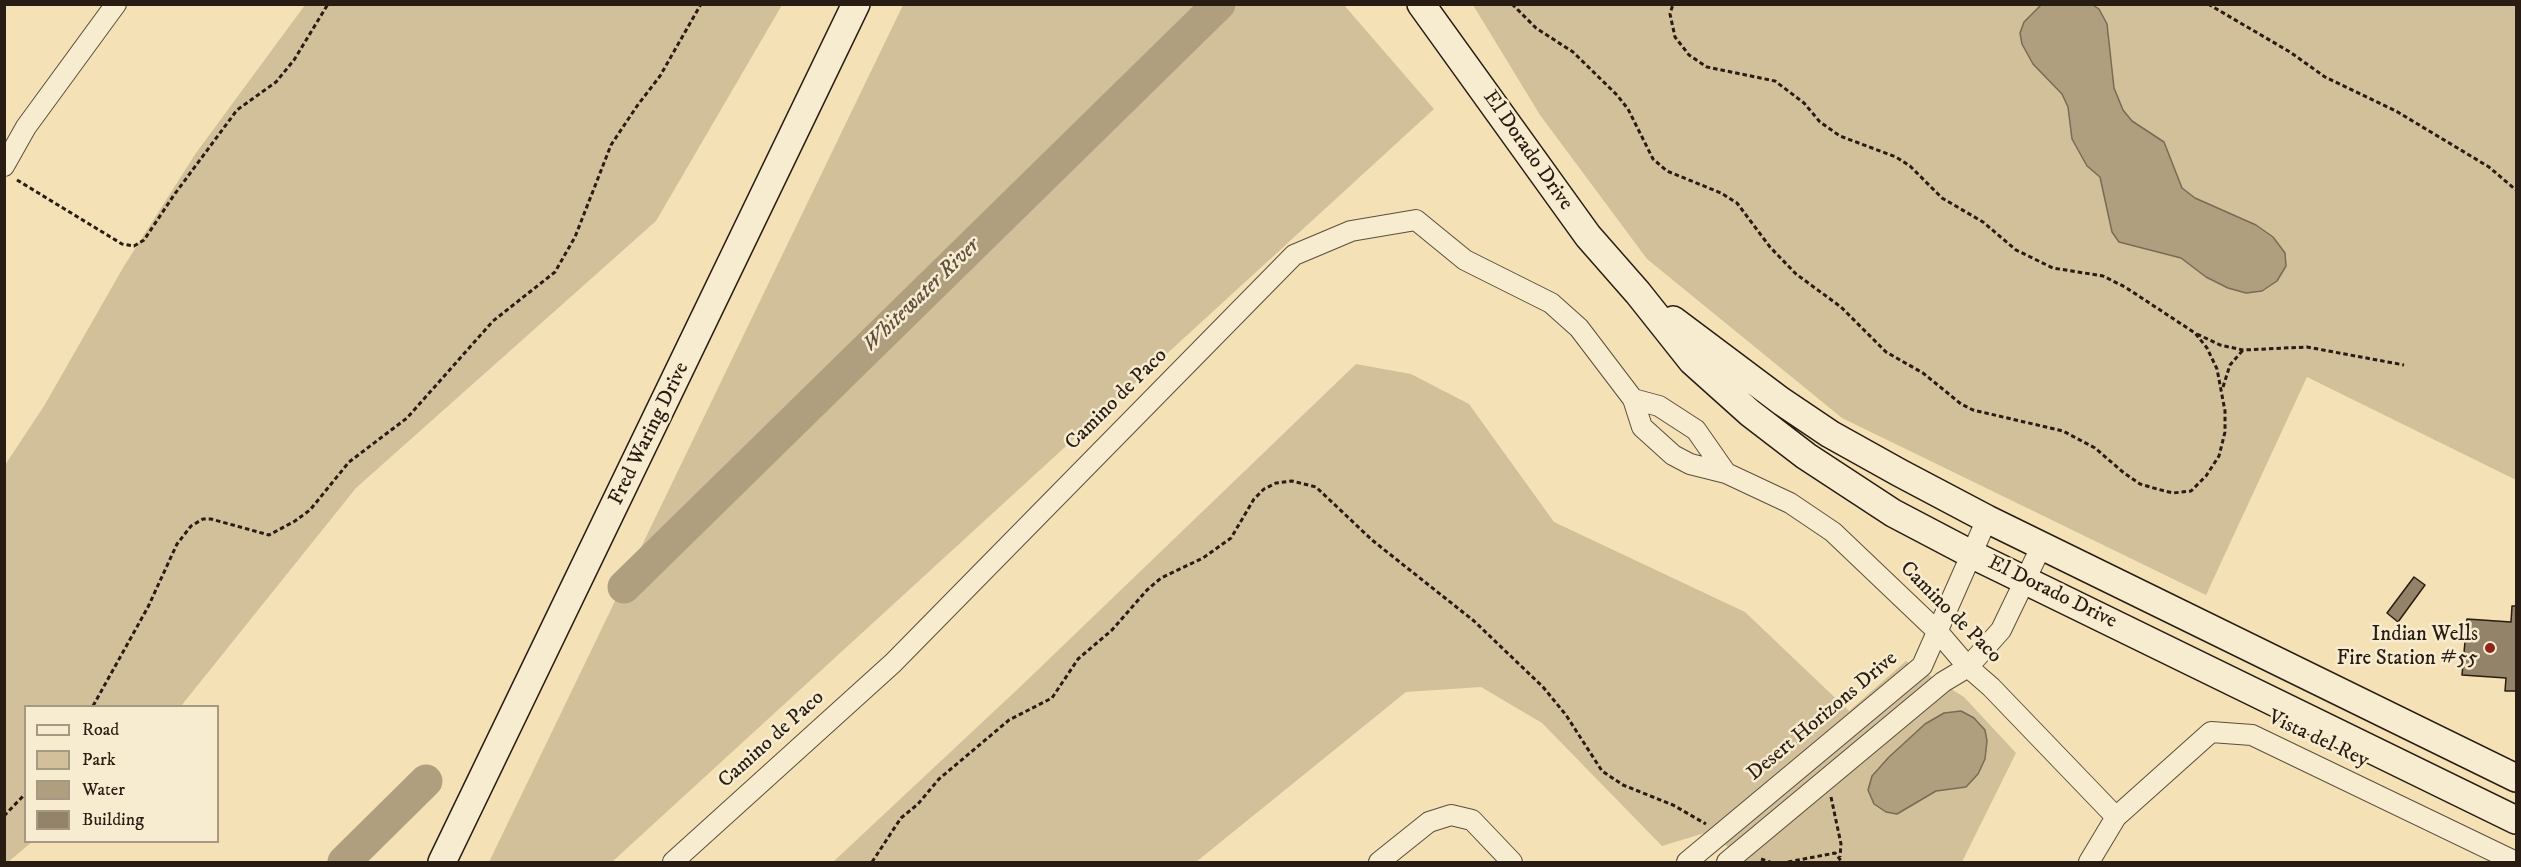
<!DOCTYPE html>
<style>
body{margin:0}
#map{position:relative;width:2521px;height:867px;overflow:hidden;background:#f4e2b6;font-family:"IM FELL DW Pica",serif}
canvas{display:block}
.frame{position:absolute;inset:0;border:6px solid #291c13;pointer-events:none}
.legend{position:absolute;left:24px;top:705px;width:195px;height:138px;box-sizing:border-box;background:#f8ecd0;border:2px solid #a59984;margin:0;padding:8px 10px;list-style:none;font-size:18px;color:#291c13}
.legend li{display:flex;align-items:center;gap:12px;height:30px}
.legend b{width:30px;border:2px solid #a59984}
</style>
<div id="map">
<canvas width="2521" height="867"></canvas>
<div class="frame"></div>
<ul class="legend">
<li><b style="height:8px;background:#f8ecd0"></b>Road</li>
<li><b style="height:16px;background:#d1c09a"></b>Park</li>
<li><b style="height:16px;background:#af9f7f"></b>Water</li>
<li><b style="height:16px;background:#938368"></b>Building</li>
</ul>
</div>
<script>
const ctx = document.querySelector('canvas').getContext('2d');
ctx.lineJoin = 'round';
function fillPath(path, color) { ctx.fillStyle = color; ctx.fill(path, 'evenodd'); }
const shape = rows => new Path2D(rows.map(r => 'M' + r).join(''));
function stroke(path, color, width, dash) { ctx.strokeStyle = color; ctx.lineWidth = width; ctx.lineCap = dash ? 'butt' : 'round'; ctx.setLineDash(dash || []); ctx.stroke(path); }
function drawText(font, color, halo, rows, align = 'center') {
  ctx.font = font + ' "IM FELL DW Pica",serif'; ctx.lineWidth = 5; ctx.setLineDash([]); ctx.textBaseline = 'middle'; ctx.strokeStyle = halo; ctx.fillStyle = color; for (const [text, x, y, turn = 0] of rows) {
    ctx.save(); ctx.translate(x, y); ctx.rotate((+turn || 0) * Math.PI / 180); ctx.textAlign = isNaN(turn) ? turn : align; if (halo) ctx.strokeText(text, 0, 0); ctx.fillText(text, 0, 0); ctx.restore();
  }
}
const green = shape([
 [305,5,782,5,656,221,356,488,181,706,26,706,26,842,32,842,8,862,5,862,5,465,44,406,124,266,196,153],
 [903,5,1344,5,1434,109,612,862,489,862],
 [1473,5,2516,5,2516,480,2307,377,2206,595,1842,418,1647,259,1540,115],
 [1356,364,1411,374,1469,404,1554,522,1745,612,1849,711,1906,661,1964,697,2016,753,1962,862,1748,862,1708,832,1662,846,1542,723,1481,687,1406,692,1196,862,833,862,1021,686]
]);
const water = shape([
 [2042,4,2093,5,2099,9,2107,24,2114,88,2123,110,2132,121,2164,142,2182,188,2195,198,2256,225,2273,237,2285,253,2286,266,2277,281,2262,291,2246,293,2228,288,2206,277,2181,258,2119,242,2112,232,2100,177,2087,166,2072,139,2068,107,2062,94,2033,64,2022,44,2020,33,2024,22,2042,4],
 [1961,711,1974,718,1985,730,1987,741,1985,759,1978,774,1966,787,1936,791,1897,814,1886,812,1874,804,1868,790,1872,776,1889,757,1925,724,1944,713,1961,711]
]);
const river = shape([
 [624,587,1219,4],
 [344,862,426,781]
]);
const building = shape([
 [2414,577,2425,585,2398,622,2387,613,2414,577],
 [2512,606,2516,606,2516,691,2505,691,2506,678,2462,675,2467,619,2511,622,2512,606]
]);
const path = shape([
 [1512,4,1536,28,1573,52,1617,95,1628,109,1653,159,1667,171,1721,193,1737,203,1770,247,1796,274,1841,307,1886,352,1923,373,1961,404,1973,410,2063,431,2095,448,2124,473,2140,484,2157,489,2173,493,2191,491,2206,476,2219,456,2225,432,2225,411,2217,369,2207,348,2195,333,2125,287,2103,276,2053,268,2016,250,1983,222,1942,198,1910,166,1896,157,1840,136,1820,122,1804,103,1775,81,1707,67,1689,55,1675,37,1670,14,1673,4],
 [2208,4,2290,52,2325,77,2396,111,2489,167,2516,190],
 [17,180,122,244,134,246,144,240,174,195,237,110,276,82,294,60,328,4],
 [2197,334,2220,345,2243,350,2307,347,2404,365],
 [2223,387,2230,365,2243,350],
 [93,706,148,607,177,544,191,526,203,519,211,519,269,535,295,521,310,510,349,462,407,418,493,321,555,272,575,237,611,145,637,106,660,76,701,4],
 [1831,797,1841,844,1840,857],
 [4,816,26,793],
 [1761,859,1770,862],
 [872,862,901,818,918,804,939,779,1009,720,1052,698,1078,659,1112,630,1147,590,1161,578,1203,558,1231,538,1254,499,1264,489,1276,483,1292,481,1316,487,1372,540,1474,621,1543,687,1566,715,1602,771,1623,785,1673,805,1706,824],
 [1788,862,1835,853,1842,862]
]);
const street = shape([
 [4,166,26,127,116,4],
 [1633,399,1659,406,1696,430,1726,473],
 [673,862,893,663,1294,255,1351,231,1416,220,1465,260,1551,303,1579,328,1633,399,1642,427,1673,455,1690,464,1726,473,1790,503,1833,532,1938,632,1968,667,1991,687,2116,817],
 [1379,862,1429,822,1451,815,1472,820,1512,862],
 [1687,862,1922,666,1987,519],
 [1727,862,1943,682,1968,667,2001,630,2042,545],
 [2089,862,2116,817,2211,732,2252,735,2516,862]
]);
const secondary = shape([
 [1421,4,1588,236,1638,293,1692,361,1750,413,1806,456,1893,513,1971,554,2516,820],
 [1673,320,1781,401,1830,434,1900,473,1987,519,2516,778],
 [442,862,856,4]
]);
const markers = [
 [2490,648,6,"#8f2418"]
];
const streetNames = [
 ["El Dorado Drive",1527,151,55],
 ["Camino de Paco",1117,400,-45],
 ["Fred Waring Drive",650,434,-64],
 ["El Dorado Drive",2052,593,26],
 ["Camino de Paco",1950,613,45],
 ["Desert Horizons Drive",1823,717,-40],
 ["Camino de Paco",772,740,-42],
 ["Vista del Rey",2318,740,25]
];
const poiNames = [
 ["Indian Wells",2478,636],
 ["Fire Station #55",2478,660]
];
const waterNames = [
 ["Whitewater River",922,296,-44]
];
fillPath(green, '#d1c09a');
fillPath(water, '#af9f7f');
stroke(water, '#796b54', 1.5);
stroke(river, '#af9f7f', 33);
fillPath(building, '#938368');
stroke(building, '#291c13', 1.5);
stroke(street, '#5c4e3c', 22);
stroke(secondary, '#291c13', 30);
stroke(path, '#291c13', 3, [4.5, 3]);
stroke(street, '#f8ecd0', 20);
stroke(secondary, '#f8ecd0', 27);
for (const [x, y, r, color] of markers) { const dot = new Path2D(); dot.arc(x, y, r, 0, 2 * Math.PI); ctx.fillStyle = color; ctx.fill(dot); stroke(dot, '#f8ecd0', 2); }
drawText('21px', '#291c13', '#f8ecd0', streetNames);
drawText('21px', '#291c13', '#f8ecd0', poiNames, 'right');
drawText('italic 22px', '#5f503e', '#f8ecd0', waterNames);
</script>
